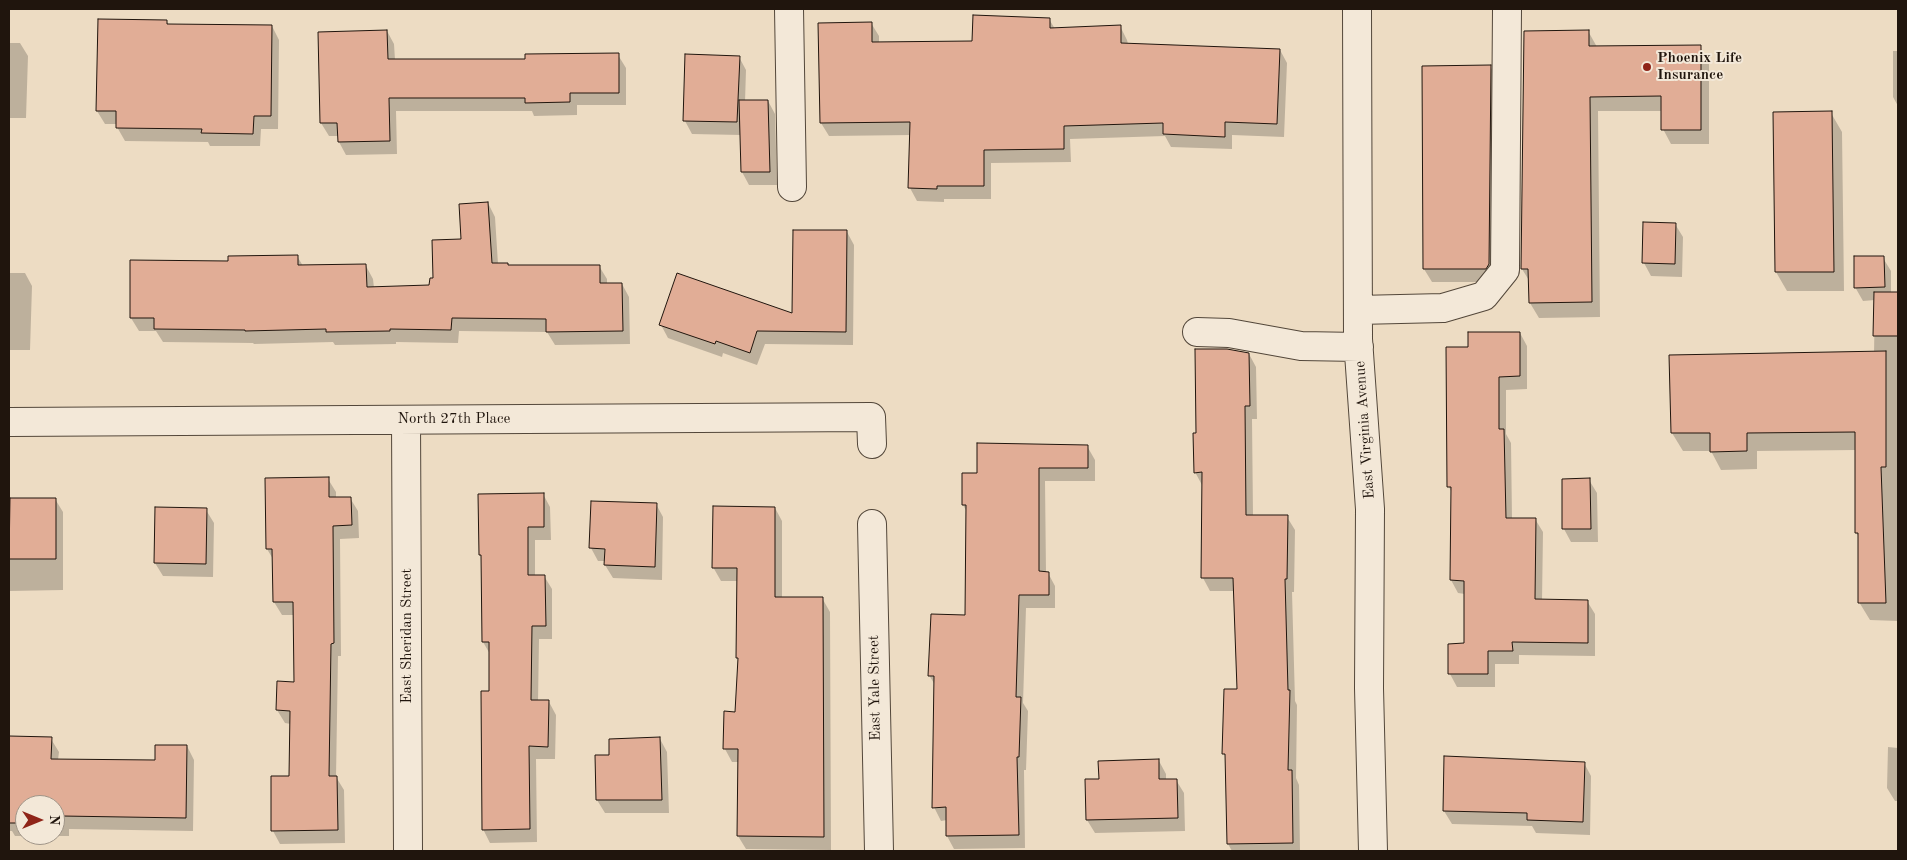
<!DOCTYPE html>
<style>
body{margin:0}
#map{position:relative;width:1907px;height:860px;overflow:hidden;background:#eddcc3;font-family:"Old Standard TT",serif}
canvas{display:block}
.frame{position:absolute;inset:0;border:10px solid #20150d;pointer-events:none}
.north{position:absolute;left:15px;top:795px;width:50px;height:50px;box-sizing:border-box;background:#f3e8d8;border:1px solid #9f9487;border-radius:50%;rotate:90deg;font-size:14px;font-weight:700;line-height:20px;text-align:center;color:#20150d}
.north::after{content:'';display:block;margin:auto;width:18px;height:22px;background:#8f2418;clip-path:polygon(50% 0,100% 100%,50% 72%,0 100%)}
</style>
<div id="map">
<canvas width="1907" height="860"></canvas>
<div class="frame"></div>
<div class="north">N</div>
</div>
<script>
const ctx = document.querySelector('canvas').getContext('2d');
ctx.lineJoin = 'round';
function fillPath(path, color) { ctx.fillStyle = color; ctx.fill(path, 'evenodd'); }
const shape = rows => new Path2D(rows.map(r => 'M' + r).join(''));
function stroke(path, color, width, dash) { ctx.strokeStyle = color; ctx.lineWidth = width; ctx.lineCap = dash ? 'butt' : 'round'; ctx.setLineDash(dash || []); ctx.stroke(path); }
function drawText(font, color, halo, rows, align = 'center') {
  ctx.font = font + ' "Old Standard TT",serif'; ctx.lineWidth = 4; ctx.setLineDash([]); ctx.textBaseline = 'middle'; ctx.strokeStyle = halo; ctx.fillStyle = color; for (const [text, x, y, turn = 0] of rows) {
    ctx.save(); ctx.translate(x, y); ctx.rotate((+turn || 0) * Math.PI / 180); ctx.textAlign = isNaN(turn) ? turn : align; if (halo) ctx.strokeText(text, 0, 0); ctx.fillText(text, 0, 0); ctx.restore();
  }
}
const shadow = shape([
 [1049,19,1055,29,1120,26,1127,40,1128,44,1280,50,1287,63,1284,137,1232,135,1232,149,1171,147,1165,136,1070,139,1071,162,991,163,991,199,944,199,944,202,917,201,910,188,911,135,829,136,821,123,820,24,871,23,879,36,879,43,973,42],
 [167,22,169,25,272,26,279,40,278,129,261,129,260,146,210,146,208,142,125,141,117,127,117,124,105,124,97,111],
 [387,31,394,44,395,60,526,60,618,55,626,68,626,105,577,105,577,115,534,116,532,111,396,111,397,154,346,155,339,142,339,136,329,136,321,123,319,33],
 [1588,31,1597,47,1700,47,1709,62,1709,144,1671,144,1663,129,1663,111,1598,111,1600,317,1539,318,1530,303,1530,282,1522,269],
 [9,43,20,43,28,56,26,118,9,118],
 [1893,51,1898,51,1898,106,1893,97],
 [739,57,746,70,745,102,768,101,775,114,777,185,749,185,742,172,741,135,692,134,685,121],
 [1490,66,1498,80,1493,282,1432,282,1424,269],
 [1831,113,1842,132,1844,291,1787,291,1776,272],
 [488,203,495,217,498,264,509,267,599,266,607,279,607,284,622,284,629,297,630,344,555,345,547,332,459,331,458,343,396,342,396,344,335,345,333,342,254,344,253,343,163,342,156,331,139,331,131,318,229,262,297,256,303,266,366,266,373,279,374,288,431,287],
 [1675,224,1683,237,1682,277,1651,276,1644,263],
 [847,232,854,245,853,345,765,344,757,365,723,353,722,357,668,338,661,325,794,314],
 [1883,258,1891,271,1891,294,1898,294,1898,621,1870,620,1859,602,1859,537,1856,533,1856,450,1757,451,1757,469,1721,470,1711,451,1683,451,1672,433,1670,357,1874,353,1875,300,1863,301,1855,287],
 [9,273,25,273,32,286,30,350,9,350],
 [1520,333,1527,346,1527,389,1506,390,1506,434,1511,443,1512,519,1535,519,1543,532,1542,601,1587,601,1595,614,1595,656,1519,655,1519,664,1495,664,1495,687,1457,687,1450,674,1466,645,1465,594,1458,593,1451,580,1452,493,1449,487,1470,348],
 [1249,354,1256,367,1257,419,1252,419,1253,516,1287,517,1295,530,1294,592,1292,592,1295,701,1297,705,1296,778,1299,785,1300,851,1232,851,1228,844,1227,759,1224,754,1225,690,1238,690,1235,591,1210,591,1203,578,1202,485,1195,472,1197,435],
 [1087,446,1095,460,1095,481,1045,481,1046,573,1048,573,1055,586,1055,608,1026,608,1023,703,1028,711,1026,770,1024,770,1025,848,954,849,947,836,947,820,941,821,934,807,935,685,929,675,966,616,967,512,963,505,978,475],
 [328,479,336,492,336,498,350,498,358,511,359,538,340,539,341,656,338,656,336,777,344,790,345,843,280,844,273,831,291,777,291,724,285,723,277,710,296,683,295,615,282,615,274,602,273,559,267,549],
 [1589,480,1597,493,1598,542,1571,542,1564,529],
 [543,494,550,507,551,540,535,540,535,576,544,576,552,589,552,639,539,639,538,702,549,702,556,715,555,759,536,759,537,842,490,843,483,829,490,693,490,654,483,642,483,559,480,555,480,495],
 [9,499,55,499,63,512,63,590,9,591],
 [656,504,663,517,662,580,613,578,605,565,605,561,598,561,591,548],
 [775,508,782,521,782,598,822,598,830,612,831,850,746,849,738,836,739,762,732,762,725,749,737,713,739,660,737,657,738,581,721,581,713,567],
 [206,510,214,523,213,577,163,576,155,563],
 [9,738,51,739,59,752,58,760,156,761,187,746,194,760,193,831,69,829,69,836,15,836,12,831,9,831],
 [25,805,55,805,55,835,25,835],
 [660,739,667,752,669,813,605,813,597,800,611,756],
 [1888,747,1898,748,1898,801,1895,801,1887,788],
 [1159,761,1166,774,1166,780,1176,780,1184,793,1185,831,1095,833,1087,820,1100,780],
 [1584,763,1591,776,1590,835,1536,833,1532,826,1452,824,1444,811]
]);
const building = shape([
 [973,15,1050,18,1050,28,1121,25,1121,43,1280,49,1277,124,1225,122,1225,137,1163,134,1163,123,1064,126,1064,149,984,150,984,186,937,186,937,189,908,188,910,122,820,123,818,23,872,22,872,42,972,41,973,15],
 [98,19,167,20,167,24,272,25,271,116,254,116,253,134,201,133,202,129,116,128,116,111,96,111,98,19],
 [387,30,388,59,525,59,525,54,619,53,619,93,570,93,570,102,525,103,525,98,389,98,390,141,338,142,337,123,320,123,318,32,387,30],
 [1589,30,1589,46,1701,45,1701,130,1661,130,1661,96,1590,97,1592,302,1529,303,1528,269,1521,269,1524,31,1589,30],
 [685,54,740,56,737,122,683,121,685,54],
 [1491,65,1489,264,1486,269,1423,269,1422,66,1491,65],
 [739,100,768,100,770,172,741,172,739,100],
 [1832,111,1834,272,1775,272,1773,112,1832,111],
 [488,202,492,263,508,263,508,265,600,265,600,283,622,283,623,331,546,332,546,319,452,318,451,330,390,329,390,331,326,332,326,329,245,331,245,330,154,329,154,318,130,318,130,260,228,261,228,256,298,255,298,265,366,264,367,287,429,285,430,278,433,278,432,240,461,239,459,204,488,202],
 [1643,222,1676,223,1675,264,1642,263,1643,222],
 [793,230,847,230,846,332,757,331,750,353,716,341,715,344,659,325,677,273,792,313,793,230],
 [1854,256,1884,256,1885,287,1854,288,1854,256],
 [1874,292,1898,292,1898,336,1873,336,1874,292],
 [1468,332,1520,332,1520,376,1499,377,1499,429,1504,429,1506,518,1536,518,1535,599,1588,600,1588,643,1512,642,1513,651,1488,651,1488,674,1448,674,1448,644,1464,643,1464,581,1450,580,1451,487,1447,487,1446,347,1468,347,1468,332],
 [1195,349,1227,349,1249,353,1250,406,1245,406,1246,515,1288,515,1287,579,1285,579,1288,690,1290,690,1288,770,1292,770,1293,843,1227,844,1225,754,1222,754,1224,689,1237,689,1233,578,1201,578,1202,472,1194,473,1193,433,1196,433,1195,349],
 [1886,351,1886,467,1881,467,1886,603,1858,603,1858,533,1855,533,1855,432,1747,433,1747,451,1710,452,1710,433,1671,433,1669,355,1886,351],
 [977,443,1088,445,1088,468,1039,468,1039,571,1049,572,1049,595,1019,595,1016,697,1021,697,1019,757,1017,757,1019,835,946,836,946,807,932,808,934,676,928,676,931,614,965,615,966,505,962,505,962,473,977,473,977,443],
 [329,477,329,497,351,497,352,525,333,526,334,643,331,644,329,776,337,776,338,830,271,831,271,776,289,776,290,711,276,710,277,681,294,682,293,602,273,602,272,549,266,549,265,478,329,477],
 [1590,478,1591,529,1562,529,1562,479,1590,478],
 [544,493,544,527,528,527,528,575,545,575,546,626,532,626,531,700,549,700,548,747,529,746,530,829,482,830,481,691,489,691,489,642,482,642,481,555,479,555,478,494,544,493],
 [10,498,56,498,56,559,9,559,10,498],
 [591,501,657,503,655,567,604,565,605,549,589,548,591,501],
 [713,506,775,507,775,597,823,597,824,837,737,836,738,749,723,749,724,711,735,712,738,658,736,658,737,568,712,568,713,506],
 [155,507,207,508,206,564,154,563,155,507],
 [9,736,52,737,51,759,155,760,155,745,187,745,186,818,62,816,62,824,55,823,55,805,25,805,25,823,9,823,9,736],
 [660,737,662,800,596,800,595,755,609,755,609,739,660,737],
 [1444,756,1585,762,1583,822,1527,820,1527,813,1443,811,1444,756],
 [1159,759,1159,779,1177,779,1178,818,1086,820,1085,779,1099,779,1098,761,1159,759]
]);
const minor = shape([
 [789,9,792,187],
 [1357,9,1358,339,1370,509,1369,688,1373,851],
 [1358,310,1443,308,1484,296,1505,270,1507,9],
 [1197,332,1229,333,1301,346,1359,347],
 [406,420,408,851],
 [9,422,871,417,872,444],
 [872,524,879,851]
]);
const markers = [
 [1647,67,5,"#8f2418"]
];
const poiNames = [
 ["Phoenix Life",1657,58],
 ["Insurance",1657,75]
];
const streetNames = [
 ["North 27th Place",454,419],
 ["East Virginia Avenue",1365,430,-94],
 ["East Sheridan Street",407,636,-90],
 ["East Yale Street",875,688,-91]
];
fillPath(shadow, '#0003');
fillPath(building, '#e1ad96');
stroke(building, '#20150d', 1);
stroke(minor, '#53473a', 30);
stroke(minor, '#f3e8d8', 28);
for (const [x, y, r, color] of markers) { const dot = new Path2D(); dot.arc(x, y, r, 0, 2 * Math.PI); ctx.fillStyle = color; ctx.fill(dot); stroke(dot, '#f3e8d8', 2); }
drawText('bold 15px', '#20150d', '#f3e8d8', poiNames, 'left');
drawText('15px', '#20150d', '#f3e8d8', streetNames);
</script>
